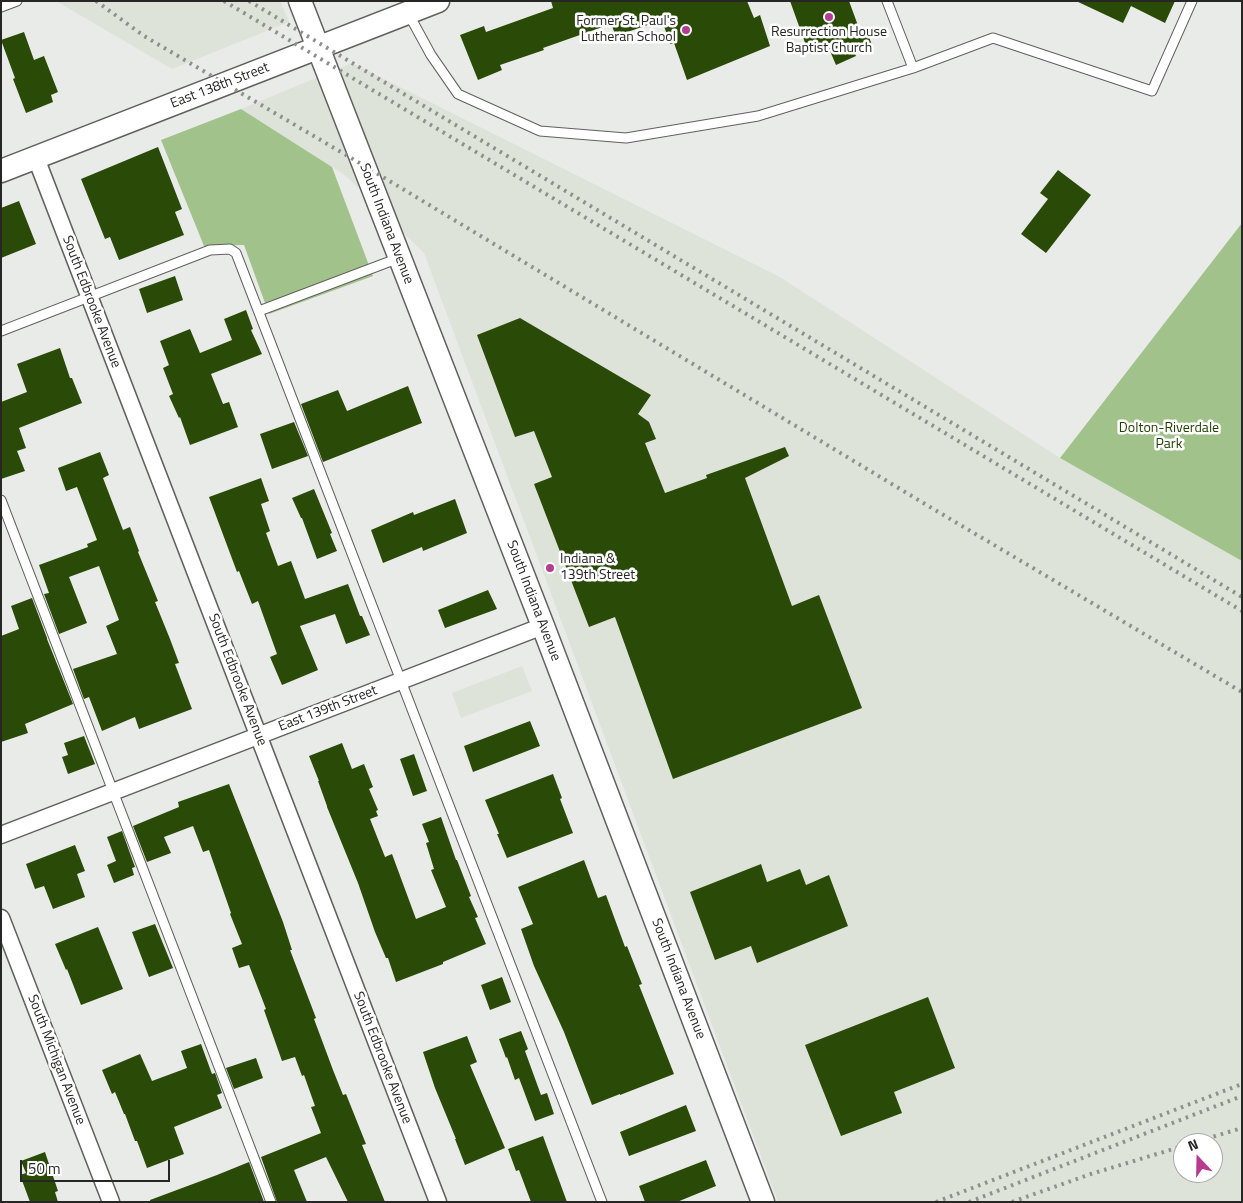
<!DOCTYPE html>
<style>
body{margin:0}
#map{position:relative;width:1243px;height:1203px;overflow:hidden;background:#e9ebe8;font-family:"Titillium Web",sans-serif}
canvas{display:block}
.frame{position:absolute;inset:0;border:2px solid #262625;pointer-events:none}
.north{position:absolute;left:1173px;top:1133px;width:50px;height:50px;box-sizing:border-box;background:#fff;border:1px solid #a8a8a8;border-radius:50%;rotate:339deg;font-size:14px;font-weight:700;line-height:20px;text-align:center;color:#262625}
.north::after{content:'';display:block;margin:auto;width:18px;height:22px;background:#b53c8f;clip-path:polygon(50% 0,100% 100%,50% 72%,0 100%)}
.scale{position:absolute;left:20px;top:1160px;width:150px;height:22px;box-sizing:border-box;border:2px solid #262625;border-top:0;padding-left:6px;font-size:15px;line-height:18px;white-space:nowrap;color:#262625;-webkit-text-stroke:4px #fff;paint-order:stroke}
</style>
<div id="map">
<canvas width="1243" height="1203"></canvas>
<div class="frame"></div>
<div class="north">N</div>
<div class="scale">50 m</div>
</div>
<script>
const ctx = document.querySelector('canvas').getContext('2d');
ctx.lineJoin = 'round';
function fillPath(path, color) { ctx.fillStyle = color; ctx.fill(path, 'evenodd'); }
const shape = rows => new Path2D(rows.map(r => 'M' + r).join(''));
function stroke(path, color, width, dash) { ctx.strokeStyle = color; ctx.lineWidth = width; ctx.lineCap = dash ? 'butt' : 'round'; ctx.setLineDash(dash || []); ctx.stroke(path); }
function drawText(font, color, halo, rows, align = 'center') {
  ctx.font = font + ' "Titillium Web",sans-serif'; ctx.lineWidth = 5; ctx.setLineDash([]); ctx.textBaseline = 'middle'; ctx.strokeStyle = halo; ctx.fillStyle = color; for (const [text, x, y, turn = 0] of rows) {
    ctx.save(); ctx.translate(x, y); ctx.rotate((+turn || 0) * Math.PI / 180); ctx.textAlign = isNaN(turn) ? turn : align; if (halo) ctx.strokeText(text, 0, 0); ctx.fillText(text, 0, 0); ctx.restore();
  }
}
const built = shape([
 [56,1,280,1,289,22,172,69],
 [352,63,780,277,1060,458,1242,561,1242,1202,778,1202,424,253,345,175,241,109],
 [1183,1143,1213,1143,1213,1173,1183,1173],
 [522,666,532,691,461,718,452,693]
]);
const green = shape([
 [241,109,332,167,373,276,269,314,244,245,204,246,161,140],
 [1242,223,1242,561,1060,458]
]);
const building = shape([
 [551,1,747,1,754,18,760,15,770,46,687,80,674,43,670,44,662,20,616,36,611,24,543,48,544,50,500,65,502,70,478,80,460,35,484,26,486,32,553,8],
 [790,1,849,1,860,31,866,29,872,45,854,51,856,56,836,65,827,44,808,51],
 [1076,1,1175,1,1165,23,1131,6,1123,23],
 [24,32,34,60,44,56,58,92,51,95,53,102,26,113,13,79,15,78,1,40],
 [158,147,182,209,175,212,184,235,119,260,110,237,105,239,81,179],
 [1058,170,1091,195,1046,253,1021,234,1048,199,1040,193],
 [19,201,36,244,1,258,1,208],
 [175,276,183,300,147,313,139,289],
 [246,310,253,329,251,330,262,354,211,374,223,404,229,402,238,427,190,445,180,417,179,418,169,396,173,394,163,368,169,365,160,341,190,329,200,353,232,340,224,319],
 [520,318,651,395,638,414,649,422,656,439,645,443,665,493,707,478,706,475,785,447,789,456,745,478,792,606,819,595,862,708,673,779,615,617,589,627,534,484,552,477,534,431,515,437,477,335],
 [60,348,70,378,72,378,82,403,19,428,26,448,17,451,25,471,1,479,1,402,27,392,17,364],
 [408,386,422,423,323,462,301,404,338,390,347,411],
 [294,422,308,456,272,469,260,434],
 [100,452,109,475,103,478,123,530,130,527,139,551,138,552,158,601,155,602,170,639,179,663,175,664,192,709,139,729,135,717,102,731,89,697,84,699,73,669,117,654,106,626,119,620,99,566,69,577,87,623,59,634,44,594,49,593,39,565,88,547,87,544,97,540,77,487,66,491,58,468],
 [261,478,269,501,261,504,270,531,266,533,278,566,291,561,305,599,348,584,360,616,362,616,370,635,346,644,335,614,300,626,318,670,282,685,270,657,277,654,258,601,252,604,239,571,237,572,209,497],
 [314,489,332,533,330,534,337,551,317,559,302,518,301,518,292,498],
 [455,499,467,533,423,551,422,547,383,563,371,530,413,512,414,515],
 [488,590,497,609,445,628,438,610],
 [32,598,47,638,47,639,73,704,25,724,28,733,1,742,1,636,19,629,11,606],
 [530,721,540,746,473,772,464,746],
 [84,736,95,764,68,774,62,757,68,755,64,743],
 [342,743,352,769,364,764,373,787,369,789,378,810,376,811,378,816,370,819,385,857,392,854,416,919,446,907,431,870,434,869,426,843,429,842,422,824,441,817,456,860,457,860,471,896,469,897,478,917,475,918,486,944,443,962,443,964,396,982,388,958,386,958,375,932,358,883,327,807,327,806,318,781,319,781,309,756],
 [414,754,427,791,413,796,400,759],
 [553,774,562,798,560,799,573,833,507,858,497,834,499,834,485,800],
 [229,784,283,922,292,950,290,950,316,1018,314,1019,333,1070,343,1095,346,1094,366,1144,362,1145,385,1202,348,1202,326,1157,294,1170,307,1202,277,1202,261,1157,321,1133,311,1107,315,1106,304,1075,302,1076,295,1057,282,1061,264,1010,266,1009,249,965,239,968,232,948,242,944,230,914,231,913,209,850,203,852,193,826,164,837,171,853,147,862,133,826,179,807,178,802],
 [122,831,135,867,132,868,134,875,114,883,107,865,116,861,107,837],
 [75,845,85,871,77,874,85,897,53,909,44,886,35,889,26,864],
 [584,860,598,898,606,895,625,947,627,946,642,984,639,985,674,1074,620,1095,620,1094,592,1105,564,1032,534,966,521,929,533,924,518,887],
 [761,864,767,882,800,869,806,885,829,875,848,926,757,963,751,946,715,960,690,892],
 [155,924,173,968,149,977,132,932],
 [98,927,123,989,81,1005,67,969,66,970,55,944],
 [502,977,511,1002,490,1010,481,985],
 [928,997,955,1068,894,1092,902,1113,841,1136,805,1045],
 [521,1031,528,1049,525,1051,541,1095,547,1093,554,1114,535,1121,519,1078,515,1080,507,1057,506,1058,499,1039],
 [467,1036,477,1062,470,1065,505,1148,465,1165,455,1139,456,1139,435,1088,423,1052],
 [201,1044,212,1074,215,1073,222,1093,217,1095,222,1108,174,1127,184,1154,147,1168,137,1141,135,1141,125,1114,124,1114,115,1092,112,1094,102,1070,140,1054,152,1081,187,1068,181,1051],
 [256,1058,263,1078,234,1089,226,1068],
 [686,1105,696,1131,629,1156,620,1132],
 [543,1136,556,1172,567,1202,531,1202,519,1170,516,1171,508,1149],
 [45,1152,58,1191,55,1192,58,1202,30,1202,20,1175,26,1173,21,1161],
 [706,1160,716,1186,677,1202,645,1202,639,1186],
 [249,1162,264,1202,150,1202,150,1200,217,1175]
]);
const lane = shape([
 [887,1,913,68],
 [1,7,17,1],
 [408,13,431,55,458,94,540,131,626,138,758,116,913,68,993,38,1152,91,1192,1],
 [259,311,399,258],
 [1,331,210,250,230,249,236,253,602,1202],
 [1,500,271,1202]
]);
const street = shape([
 [36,158,438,1202],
 [1,835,543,626],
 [1,918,111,1202]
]);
const secondary = shape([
 [300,1,543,626,763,1202],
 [1,171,438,1]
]);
const rail = shape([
 [96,1,144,36,363,165,930,507,1242,692],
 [224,1,1242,611],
 [249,1,1242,597],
 [1192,1143,1242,1128],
 [936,1202,1242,1084],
 [969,1202,1242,1096],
 [1012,1202,1091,1174,1183,1146]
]);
const markers = [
 [829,17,5,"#b53c8f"],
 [686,30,5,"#b53c8f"],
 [550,568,5,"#b53c8f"]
];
const poiNames = [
 ["Former St. Paul's",676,22],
 ["Lutheran School",676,38],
 ["Resurrection House",829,33,"center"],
 ["Baptist Church",829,49,"center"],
 ["Indiana &",560,560,"left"],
 ["139th Street",560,576,"left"]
];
const streetNames = [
 ["East 138th Street",220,86,-21],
 ["South Indiana Avenue",386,224,69],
 ["South Edbrooke Avenue",91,302,69],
 ["South Indiana Avenue",533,601,69],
 ["South Edbrooke Avenue",237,680,69],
 ["East 139th Street",328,709,-21],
 ["South Indiana Avenue",678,979,69],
 ["South Edbrooke Avenue",382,1058,69],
 ["South Michigan Avenue",56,1060,69]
];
const parkNames = [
 ["Dolton-Riverdale",1169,429],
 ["Park",1169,445]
];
fillPath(built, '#dde3d9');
fillPath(green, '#a2c28c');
fillPath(building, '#2a4b07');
stroke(lane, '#60615f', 11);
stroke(street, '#60615f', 19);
stroke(secondary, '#60615f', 25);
stroke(lane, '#fff', 9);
stroke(street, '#fff', 16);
stroke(secondary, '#fff', 22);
stroke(rail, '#8f908e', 4, [2.5, 5]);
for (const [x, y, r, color] of markers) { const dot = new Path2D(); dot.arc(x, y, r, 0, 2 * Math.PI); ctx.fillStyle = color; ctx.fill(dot); stroke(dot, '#fff', 2); }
drawText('14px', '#262625', '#fff', poiNames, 'right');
drawText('14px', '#262625', '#fff', streetNames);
drawText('14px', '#234003', '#fff', parkNames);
</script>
